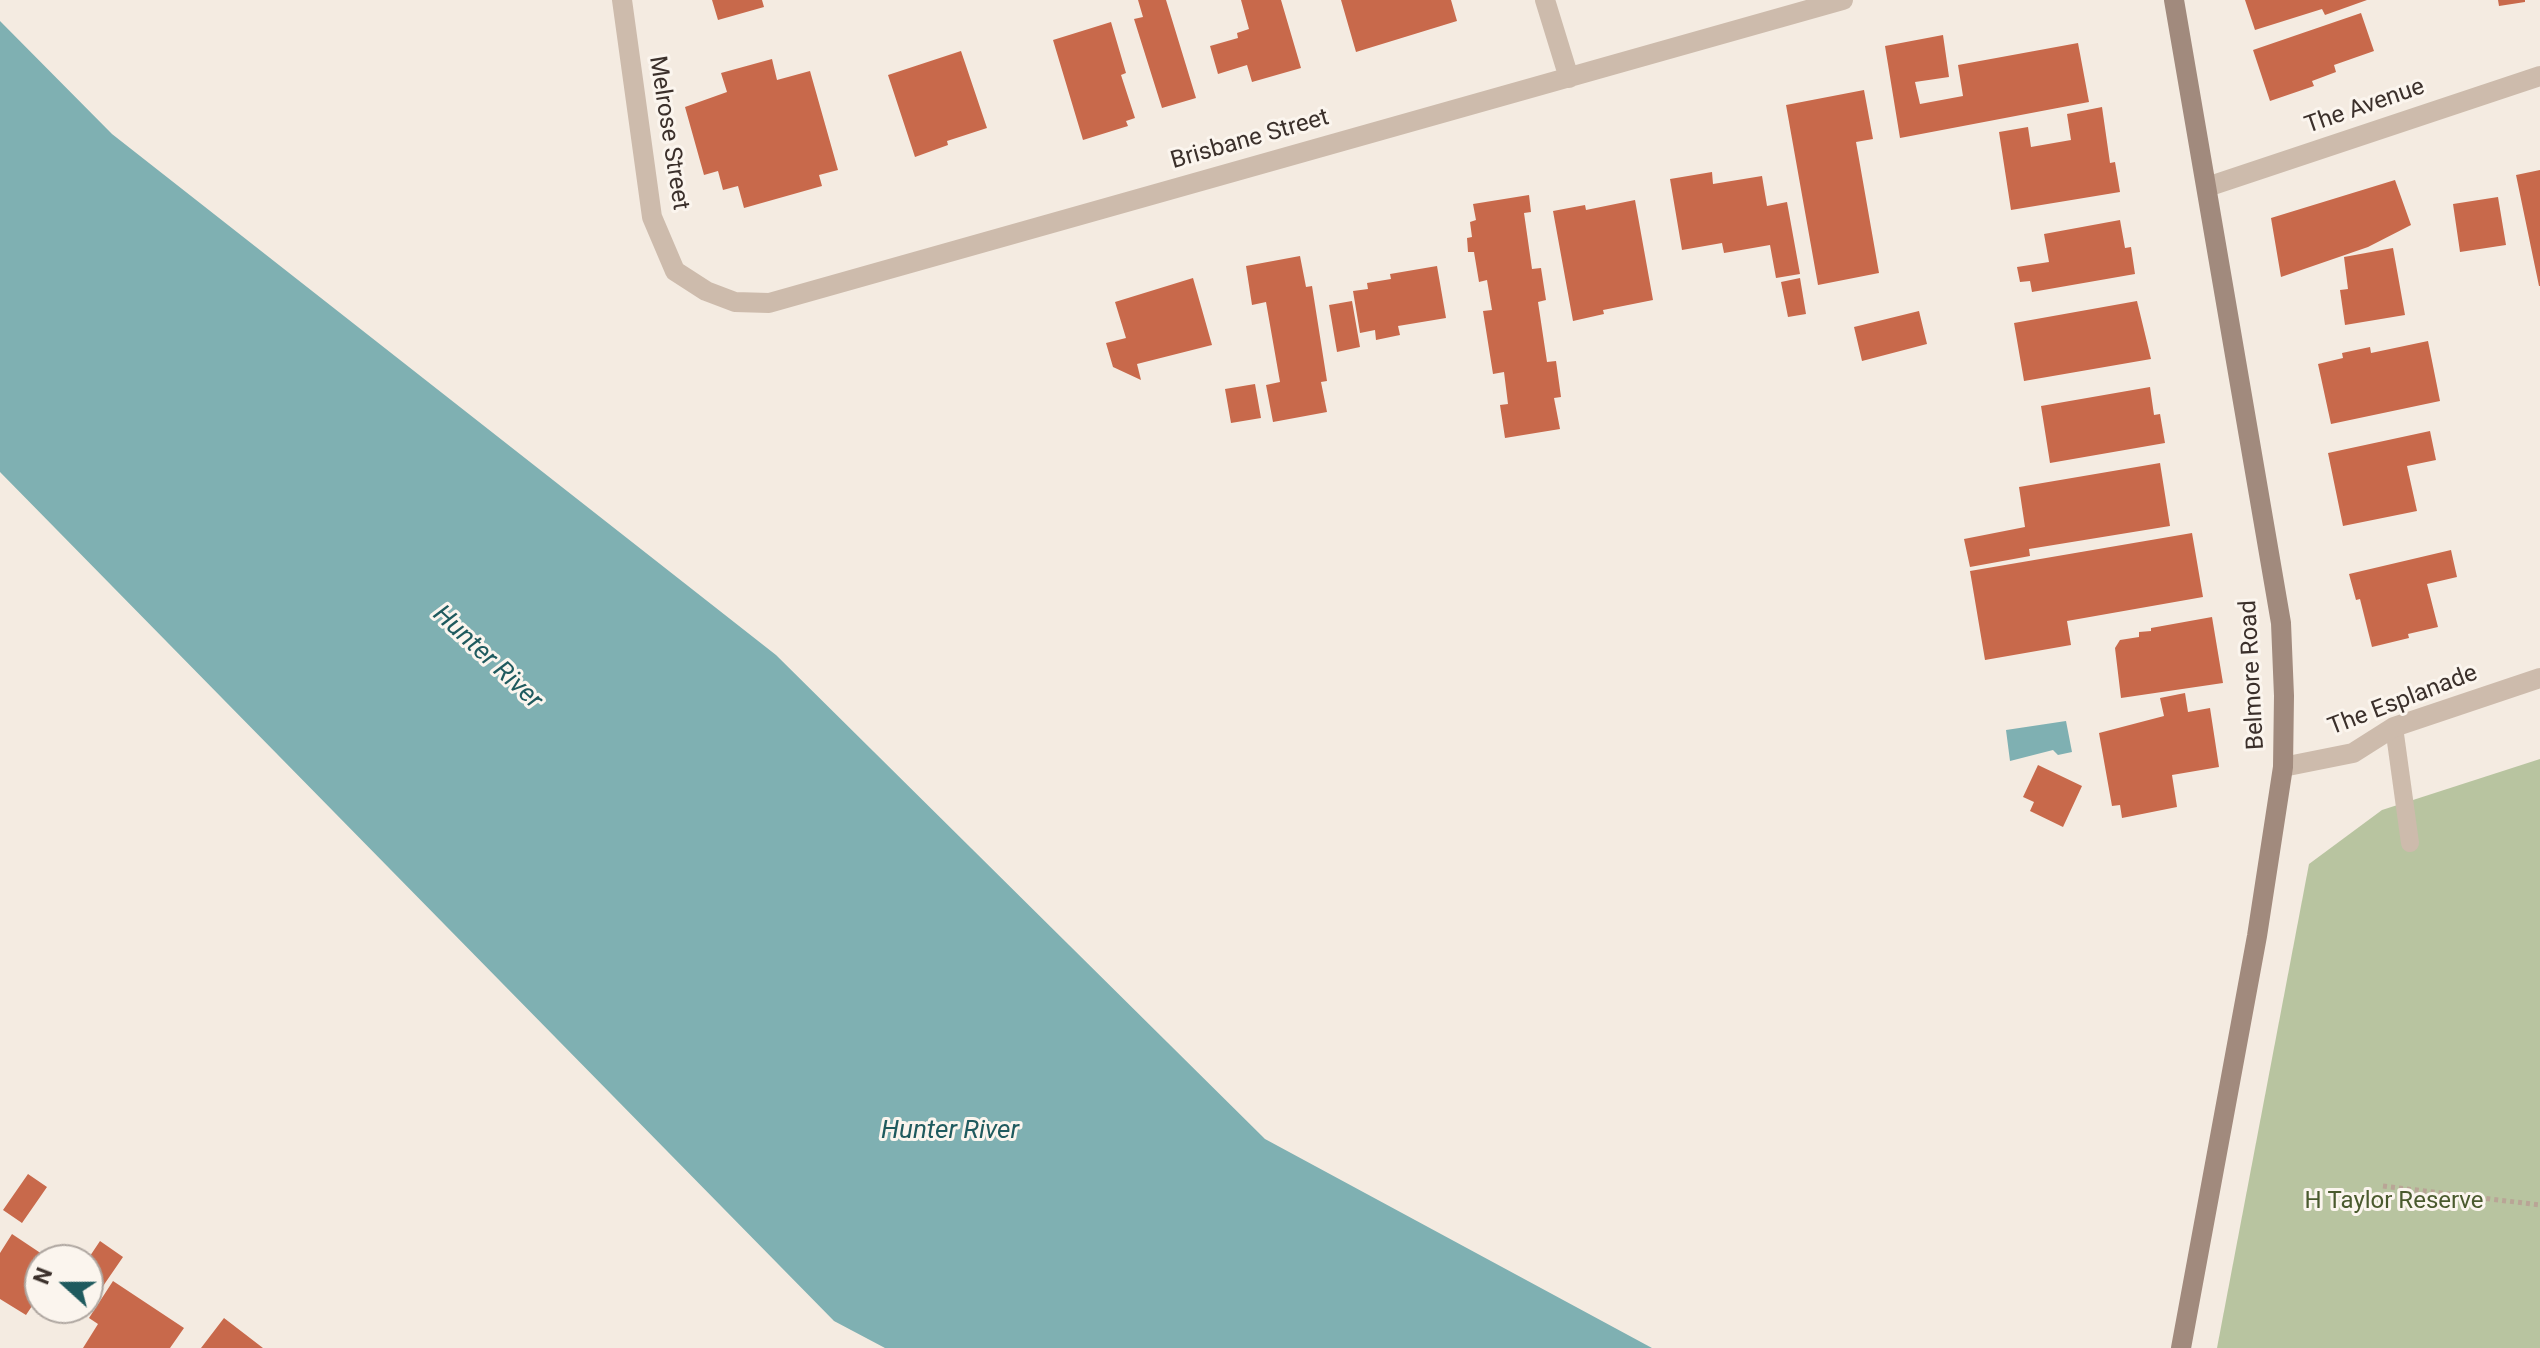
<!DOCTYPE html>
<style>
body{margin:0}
#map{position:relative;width:2540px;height:1348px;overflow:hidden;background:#f4ebe1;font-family:Roboto,sans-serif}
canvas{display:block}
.north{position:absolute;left:24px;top:1244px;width:80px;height:80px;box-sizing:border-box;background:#fbf5ee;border:2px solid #aea6a0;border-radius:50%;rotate:291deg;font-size:22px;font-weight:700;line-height:32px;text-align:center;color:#3b302b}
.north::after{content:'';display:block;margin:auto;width:28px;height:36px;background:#1f5a5e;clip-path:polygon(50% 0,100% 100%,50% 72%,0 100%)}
</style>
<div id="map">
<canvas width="2540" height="1348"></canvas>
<div class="north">N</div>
</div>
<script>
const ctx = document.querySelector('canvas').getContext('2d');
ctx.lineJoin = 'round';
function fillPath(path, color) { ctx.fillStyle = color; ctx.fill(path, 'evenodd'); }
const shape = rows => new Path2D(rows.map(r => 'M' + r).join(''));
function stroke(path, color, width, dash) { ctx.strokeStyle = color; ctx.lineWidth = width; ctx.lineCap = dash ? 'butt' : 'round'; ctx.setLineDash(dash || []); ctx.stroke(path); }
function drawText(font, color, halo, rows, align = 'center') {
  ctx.font = font + ' Roboto,sans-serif'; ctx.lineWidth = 6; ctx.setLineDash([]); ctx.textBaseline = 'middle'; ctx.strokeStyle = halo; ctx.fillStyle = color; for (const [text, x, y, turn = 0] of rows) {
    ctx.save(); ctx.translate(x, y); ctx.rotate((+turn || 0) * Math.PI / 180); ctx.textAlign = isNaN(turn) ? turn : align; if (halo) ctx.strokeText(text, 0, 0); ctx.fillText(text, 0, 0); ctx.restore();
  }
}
const green = shape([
 [2540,759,2540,1348,2217,1348,2309,864,2382,810]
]);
const water = shape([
 [0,21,112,134,776,655,1265,1139,1652,1348,885,1348,834,1321,0,472],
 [2066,721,2072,752,2058,755,2053,750,2010,761,2006,730]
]);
const building = shape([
 [712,0,762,0,764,7,718,20],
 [1138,0,1166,0,1196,98,1162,108,1134,19,1143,17],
 [1241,0,1281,0,1301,68,1252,82,1247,65,1218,74,1210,46,1238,38,1237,33,1249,29],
 [1341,0,1451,0,1457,21,1356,52],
 [2245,0,2367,0,2325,15,2322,9,2255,30],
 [2498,0,2525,0,2525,2,2499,6],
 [2361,13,2374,51,2334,65,2336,72,2312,81,2314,86,2270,101,2253,50],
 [1111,22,1126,73,1121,75,1135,118,1126,121,1128,126,1083,140,1053,40],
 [1943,35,1949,77,1915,82,1920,104,1963,96,1958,65,2078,43,2089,102,1900,138,1885,46],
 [961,51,987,128,947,141,948,145,915,157,888,75],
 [772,59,777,80,810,71,838,170,819,175,822,186,744,208,738,186,723,190,718,171,704,175,685,107,727,92,721,73],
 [1864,90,1873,139,1856,142,1879,273,1818,285,1786,105],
 [2102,107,2110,163,2115,162,2120,192,2011,210,1999,132,2028,127,2031,147,2071,140,2067,114],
 [2540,170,2540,286,2539,286,2516,175],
 [1712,172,1713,184,1762,176,1767,206,1787,202,1800,274,1776,278,1770,245,1724,253,1722,243,1682,250,1670,179],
 [2395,180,2411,225,2368,247,2281,277,2271,218],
 [1529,195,1531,212,1524,213,1532,269,1541,268,1546,300,1538,302,1547,362,1556,361,1561,397,1554,398,1560,429,1505,438,1500,405,1508,404,1504,372,1493,374,1483,311,1492,310,1487,280,1479,282,1474,252,1468,252,1467,238,1472,237,1470,222,1476,220,1473,204],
 [2498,197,2506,245,2460,252,2453,204],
 [1635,200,1653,300,1603,310,1604,314,1573,321,1553,211,1585,205,1586,210],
 [2120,220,2125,248,2131,247,2135,274,2032,292,2030,281,2020,282,2017,267,2049,262,2044,234],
 [2393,248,2405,315,2345,325,2340,290,2348,289,2344,257],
 [1300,256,1306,287,1312,286,1327,381,1321,382,1327,412,1273,422,1266,385,1280,382,1266,302,1252,305,1246,266],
 [1437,266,1446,318,1398,326,1400,335,1376,340,1375,330,1360,333,1353,291,1368,289,1367,283,1391,279,1390,274],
 [1193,278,1212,345,1137,364,1141,380,1113,367,1106,343,1126,338,1115,302],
 [1800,278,1806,314,1788,317,1781,282],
 [1352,301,1360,347,1337,352,1329,305],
 [2137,301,2151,359,2024,381,2014,323],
 [1919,311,1927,344,1862,361,1854,327],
 [2428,341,2440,401,2331,424,2318,364,2343,358,2342,353,2370,347,2371,353],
 [1255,384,1261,418,1231,423,1225,389],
 [2150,387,2154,415,2160,414,2165,443,2050,463,2041,406],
 [2430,431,2436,460,2407,466,2417,511,2343,526,2328,453],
 [2160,463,2170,526,2029,549,2030,556,1970,567,1964,539,2025,527,2019,487],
 [2192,533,2203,597,2067,621,2071,645,1985,660,1970,571],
 [2451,550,2457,577,2427,584,2438,627,2408,634,2409,638,2372,647,2360,599,2356,600,2349,574],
 [2212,617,2223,683,2121,698,2115,648,2120,640,2139,637,2139,632,2151,631,2151,628],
 [2185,693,2188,712,2210,708,2219,767,2172,775,2177,807,2122,818,2120,805,2112,806,2099,733,2164,716,2160,698],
 [2038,765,2082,786,2063,827,2030,811,2034,802,2023,797],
 [28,1174,47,1187,22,1223,3,1210],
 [12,1234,51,1260,40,1260,40,1294,26,1315,0,1299,0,1253],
 [100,1241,123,1257,88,1308,88,1259],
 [113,1281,184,1328,170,1348,83,1348,98,1324,89,1318],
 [224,1318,263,1348,201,1348]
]);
const path = shape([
 [2383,1186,2540,1205]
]);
const lane = shape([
 [2394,727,2410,843]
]);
const street = shape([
 [622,0,652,217,675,271,706,291,735,302,769,303,1843,0],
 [1545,0,1569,78],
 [2207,187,2540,76],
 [2283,767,2353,753,2394,727,2540,678]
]);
const secondary = shape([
 [2174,0,2281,623,2284,696,2283,767,2257,936,2181,1348]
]);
const streetNames = [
 ["The Avenue",2365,107,-19],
 ["Melrose Street",668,133,81],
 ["Brisbane Street",1250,140,-16],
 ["Belmore Road",2253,675,-93],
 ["The Esplanade",2403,701,-21]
];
const parkNames = [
 ["H Taylor Reserve",2394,1202]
];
const waterNames = [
 ["Hunter River",487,658,43],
 ["Hunter River",950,1131]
];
fillPath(green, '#b8c4a0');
fillPath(water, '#7fb0b2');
fillPath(building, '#c8694b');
stroke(path, '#b9a596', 5, [4, 4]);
stroke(lane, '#cdbbac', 18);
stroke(street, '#cdbbac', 20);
stroke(secondary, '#a18a7d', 20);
drawText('24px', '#3b302b', '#fbf5ee', streetNames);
drawText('24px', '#4a5a2e', '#fbf5ee', parkNames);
drawText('italic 26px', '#1f5a5e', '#fbf5ee', waterNames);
</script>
